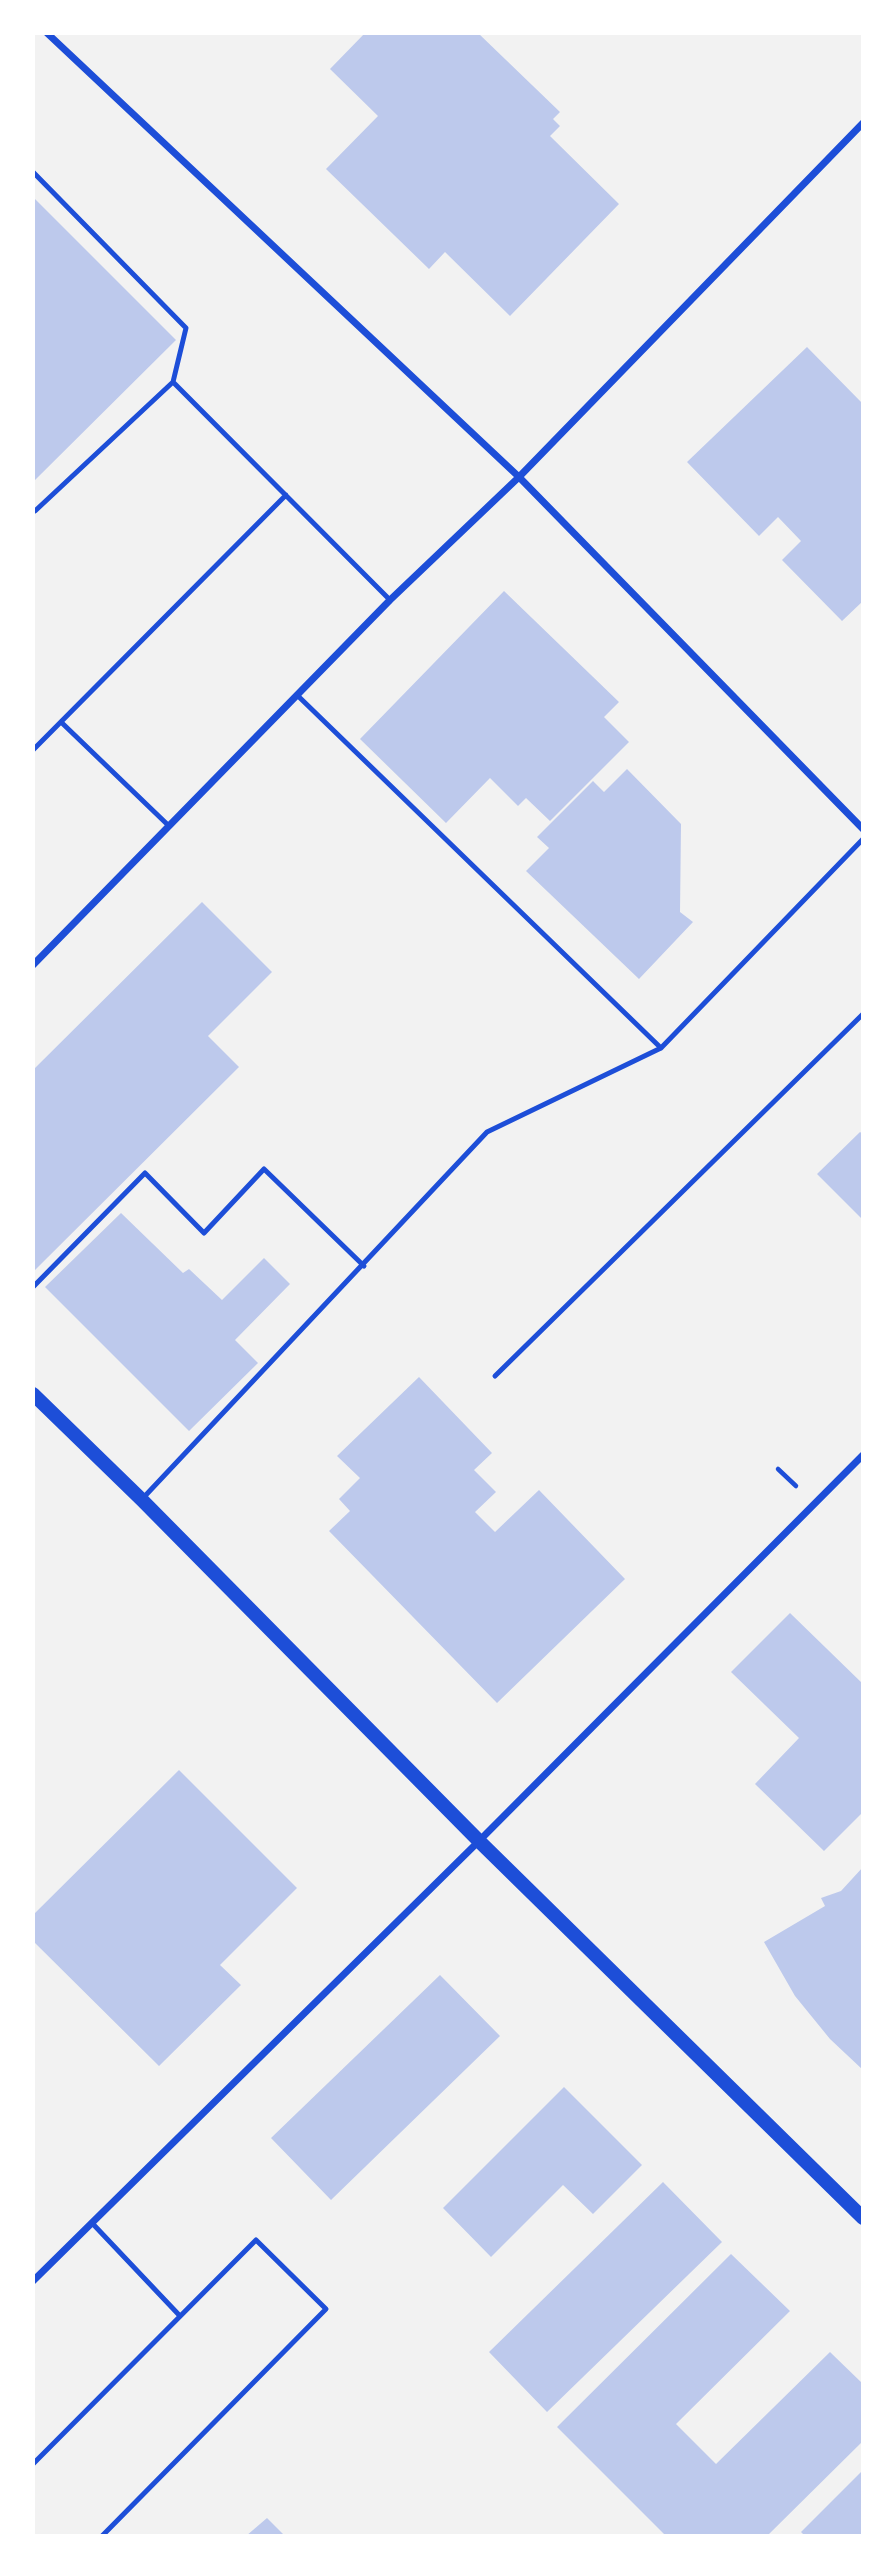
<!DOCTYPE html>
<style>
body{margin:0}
#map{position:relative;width:896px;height:2569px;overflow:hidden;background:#f2f2f2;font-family:"PT Sans Narrow",sans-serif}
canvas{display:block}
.frame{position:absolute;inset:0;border:35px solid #fff;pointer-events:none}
</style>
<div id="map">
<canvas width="896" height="2569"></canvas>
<div class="frame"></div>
</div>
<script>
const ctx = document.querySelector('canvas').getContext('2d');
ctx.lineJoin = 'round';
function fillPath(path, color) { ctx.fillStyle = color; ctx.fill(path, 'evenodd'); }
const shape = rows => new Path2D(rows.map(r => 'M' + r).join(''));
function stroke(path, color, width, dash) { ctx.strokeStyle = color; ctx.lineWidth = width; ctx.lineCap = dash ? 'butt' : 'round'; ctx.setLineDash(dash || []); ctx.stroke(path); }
const building = shape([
 [365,33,478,33,560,112,553,119,560,126,550,136,619,204,510,316,445,252,429,269,326,169,378,116,330,69],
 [33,197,176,340,33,482],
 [807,347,863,404,863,601,842,621,782,560,801,541,778,517,759,536,687,462],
 [504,591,619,702,604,717,629,742,550,821,526,798,518,806,490,778,446,823,360,739],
 [627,769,681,824,680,912,693,922,639,979,526,871,549,848,537,837,593,781,604,792],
 [202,902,272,972,208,1036,239,1067,35,1270,33,1268,33,1070],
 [860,1132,863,1134,863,1220,817,1174],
 [121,1213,183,1273,189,1269,222,1300,264,1258,290,1284,235,1340,258,1363,189,1431,45,1287],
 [419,1377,492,1453,474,1470,496,1492,475,1512,495,1532,539,1490,625,1579,497,1703,329,1531,350,1511,339,1499,360,1478,337,1456],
 [790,1613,863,1684,863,1812,824,1851,755,1784,799,1738,731,1672],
 [179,1770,297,1888,220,1965,241,1985,159,2066,33,1941,33,1915],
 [863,1867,863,2070,830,2039,795,1996,764,1942,825,1906,821,1898,841,1891],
 [440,1975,500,2036,331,2200,271,2138],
 [564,2087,642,2165,593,2214,563,2185,491,2257,443,2208],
 [663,2182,722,2242,547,2412,489,2352],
 [731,2254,790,2311,676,2424,716,2464,830,2352,863,2384,863,2441,767,2536,666,2536,557,2427],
 [863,2470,863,2536,805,2536,801,2532],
 [267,2518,285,2536,246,2536]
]);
const path = shape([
 [778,1469,796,1486]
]);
const service = shape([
 [33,172,186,328,173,382,390,600],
 [35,511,173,382],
 [297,695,661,1048],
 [61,722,169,826],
 [33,750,286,495],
 [33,1287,145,1173,204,1233,264,1169,364,1266],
 [495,1376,863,1014],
 [144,1497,487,1132,661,1048,863,839],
 [92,2223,180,2316],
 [33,2464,256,2240,326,2309,102,2536]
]);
const minor = shape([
 [47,33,519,477,863,829],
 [33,965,390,600,519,477,863,123],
 [33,2281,479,1841,863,1455]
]);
const secondary = shape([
 [33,1394,142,1500,479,1841,863,2218]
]);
fillPath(building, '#bdc9ec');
stroke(path, '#1d4ed8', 4.5);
stroke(service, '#1d4ed8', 5);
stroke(minor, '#1d4ed8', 7);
stroke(secondary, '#1d4ed8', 14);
</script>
